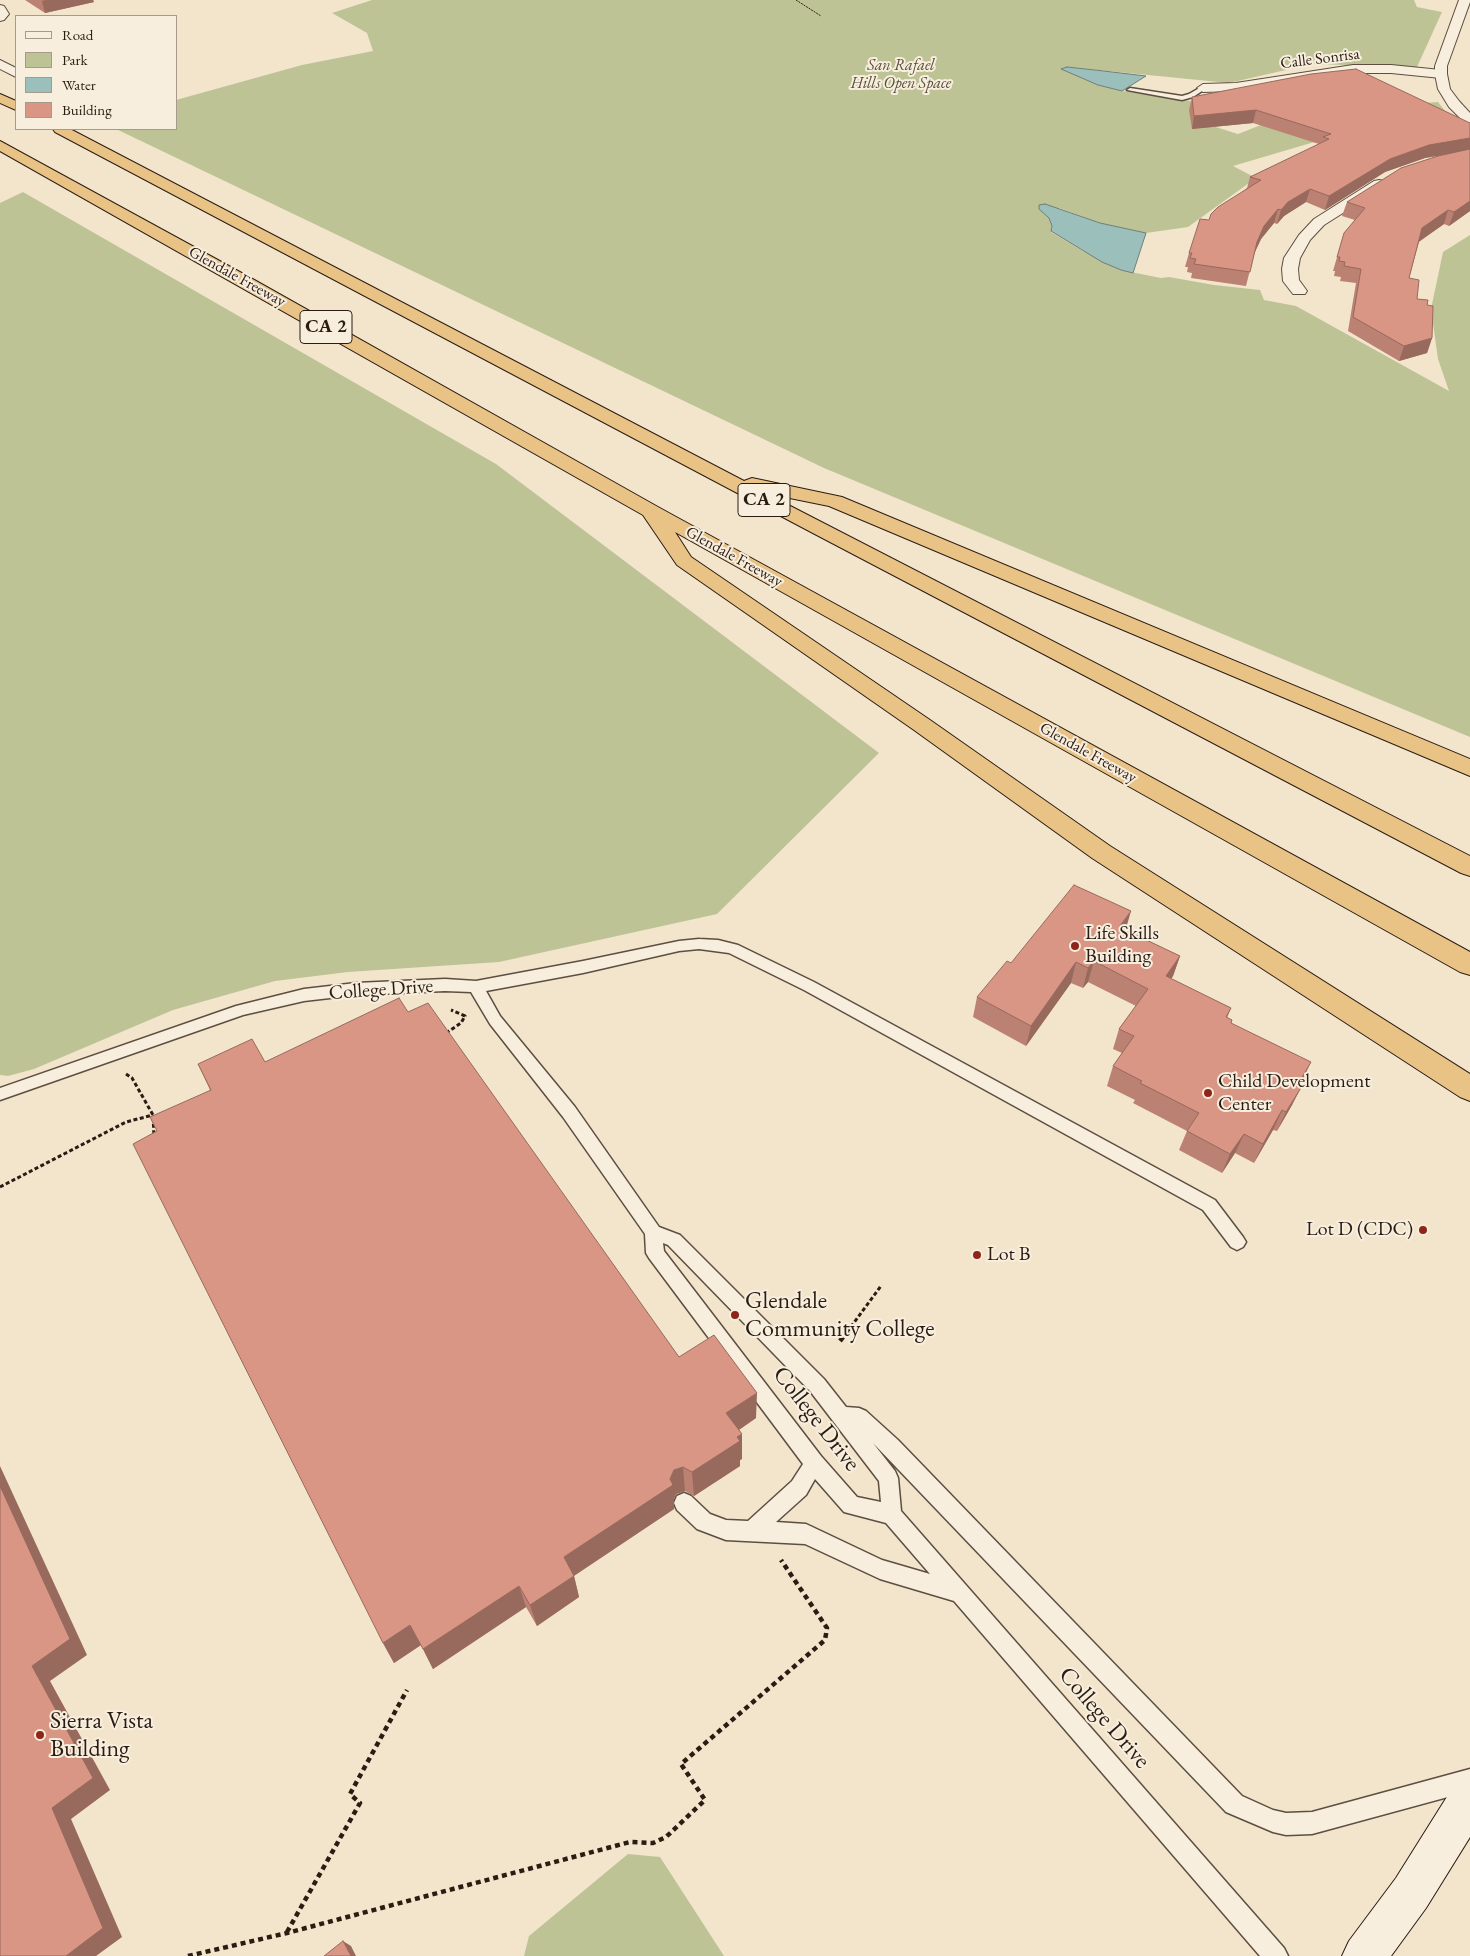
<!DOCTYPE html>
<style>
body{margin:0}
#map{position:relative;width:1470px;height:1956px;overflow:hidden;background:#f2e5cc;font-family:"EB Garamond",serif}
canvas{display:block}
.legend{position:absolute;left:15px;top:15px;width:162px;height:115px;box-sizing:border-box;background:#f7eede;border:1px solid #a59a8d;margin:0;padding:6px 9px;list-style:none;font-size:15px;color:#2b1c13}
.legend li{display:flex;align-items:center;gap:10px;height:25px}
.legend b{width:25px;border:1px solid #a59a8d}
</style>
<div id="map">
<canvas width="1470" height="1956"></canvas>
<ul class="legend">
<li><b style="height:6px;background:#f7eede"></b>Road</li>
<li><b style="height:14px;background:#bec396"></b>Park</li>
<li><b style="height:14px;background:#9bbfbb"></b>Water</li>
<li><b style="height:14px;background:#d99685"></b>Building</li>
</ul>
</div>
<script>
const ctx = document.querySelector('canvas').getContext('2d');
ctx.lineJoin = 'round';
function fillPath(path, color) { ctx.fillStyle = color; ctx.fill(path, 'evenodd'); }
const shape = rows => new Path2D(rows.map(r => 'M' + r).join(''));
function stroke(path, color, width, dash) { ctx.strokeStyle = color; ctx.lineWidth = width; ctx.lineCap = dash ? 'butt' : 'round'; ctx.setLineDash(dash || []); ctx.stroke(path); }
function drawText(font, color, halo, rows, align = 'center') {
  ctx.font = font + ' "EB Garamond",serif'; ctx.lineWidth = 4; ctx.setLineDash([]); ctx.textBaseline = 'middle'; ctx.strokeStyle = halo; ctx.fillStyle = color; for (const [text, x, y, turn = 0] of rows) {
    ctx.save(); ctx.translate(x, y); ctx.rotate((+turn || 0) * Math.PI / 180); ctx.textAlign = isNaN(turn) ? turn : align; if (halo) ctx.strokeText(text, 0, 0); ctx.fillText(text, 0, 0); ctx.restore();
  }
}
const green = shape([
 [372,0,1414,0,1417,7,1442,12,1417,67,1312,64,1229,83,1067,67,1062,69,1098,85,1122,91,1198,102,1206,124,1238,134,1266,123,1396,105,1438,102,1453,121,1338,135,1233,166,1256,178,1188,227,1146,233,1100,223,1059,208,1049,218,1052,226,1051,232,1083,251,1121,270,1161,278,1169,277,1214,285,1260,290,1264,300,1296,306,1449,391,1438,359,1431,309,1443,252,1470,235,1470,737,824,468,116,129,176,129,176,100,302,65,373,51,367,33,332,13],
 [23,192,496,464,879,753,717,914,499,962,348,972,275,981,173,1010,34,1069,8,1076,0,1075,0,203],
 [628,1854,660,1857,724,1956,524,1956,529,1936]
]);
const water = shape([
 [1067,67,1095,70,1146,76,1122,91,1098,85,1061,69,1067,67],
 [1045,204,1100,223,1146,233,1133,273,1121,270,1102,262,1051,231,1052,226,1049,218,1039,209,1039,205,1045,204]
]);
const pathFar2 = shape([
 [796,0,821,16]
]);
const pathFar1 = shape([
 [446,1033,461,1023,465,1016,451,1010],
 [126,1074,132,1078,153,1115,154,1137],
 [0,1187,126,1122,153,1115],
 [847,1332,881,1286]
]);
const path = shape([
 [840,1341,848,1331],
 [287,1932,360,1803,350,1794,407,1690],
 [188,1956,287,1933,630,1842,653,1843,666,1837,705,1800,681,1764,825,1640,827,1628,781,1560]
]);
const service = shape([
 [1203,86,1205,87,1205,89,1193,97,1182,100,1127,90,1130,88,1182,96,1189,94,1203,86],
 [699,939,718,940,738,945,814,982,1215,1200,1243,1237,1246,1242,1243,1247,1237,1250,1231,1247,1203,1210,804,990,729,953,699,949,679,951,583,973,486,991,500,1016,575,1107,659,1227,680,1235,824,1379,846,1407,859,1408,866,1411,898,1440,1242,1796,1273,1810,1286,1813,1312,1812,1470,1769,1470,1791,1312,1834,1286,1835,1273,1832,1226,1812,873,1443,895,1471,898,1478,901,1511,1284,1948,1288,1956,1260,1956,954,1601,880,1579,805,1544,726,1540,697,1529,677,1510,674,1503,677,1496,684,1493,691,1496,710,1514,726,1520,748,1521,792,1481,803,1464,649,1258,646,1253,645,1234,563,1117,490,1024,471,992,445,991,356,995,304,1001,243,1015,0,1100,0,1088,236,1006,304,989,356,983,445,979,476,981,583,961,679,941,699,939],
 [663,1243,668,1245,810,1391,879,1481,881,1502,857,1497,821,1456,664,1251,663,1243],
 [815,1479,844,1512,886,1523,930,1574,882,1560,806,1524,776,1522,806,1495,815,1479]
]);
const minor = shape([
 [0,5,4,6,9,14,4,20,0,21,0,5],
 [0,60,16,68,16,77,0,69,0,60],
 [1353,65,1391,65,1441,70,1447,74,1441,78,1391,73,1353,73,1236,91,1203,92,1197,88,1203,84,1236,83,1353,65],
 [1379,180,1384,181,1386,184,1384,187,1324,225,1310,240,1300,258,1298,269,1299,280,1307,291,1305,294,1293,294,1283,281,1282,269,1284,258,1299,235,1314,219,1374,181,1379,180]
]);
const tertiary = shape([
 [1459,0,1470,0,1470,2,1447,66,1447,74,1450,89,1459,101,1470,113,1470,124,1465,123,1449,107,1438,89,1435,74,1435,66,1459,0]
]);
const secondary = shape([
 [1470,1778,1470,1837,1426,1908,1391,1956,1342,1956,1349,1941,1396,1878,1455,1784,1470,1778]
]);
const motorway = shape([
 [0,94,16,101,16,110,0,103,0,94],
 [53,129,70,129,744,481,752,478,842,497,1470,759,1470,776,829,506,765,493,1470,856,1470,876,1461,873,811,532,55,132,53,129],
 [0,141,249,277,658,507,1470,952,1470,975,1460,972,675,532,691,557,930,720,1110,846,1470,1074,1470,1101,1460,1097,1092,858,914,730,677,565,643,515,0,151,0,141]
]);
const wall = shape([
 [25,0,93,0,94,2,45,13],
 [1192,97,1470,123,1470,211,1449,226,1444,224,1419,242,1409,278,1417,299,1427,305,1432,338,1427,353,1399,361,1348,331,1356,283,1340,281,1341,277,1334,276,1335,271,1333,271,1344,233,1355,220,1342,216,1347,202,1437,156,1425,158,1385,172,1325,210,1306,202,1284,216,1277,224,1274,223,1261,239,1254,254,1246,286,1191,278,1192,273,1187,272,1188,267,1185,267,1189,253,1209,220,1247,188,1250,177,1319,144,1253,123,1192,129,1189,110],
 [1125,930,1180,956,1173,976,1171,979,1231,1008,1227,1018,1232,1020,1231,1023,1300,1085,1292,1105,1277,1131,1273,1130,1254,1163,1235,1153,1222,1173,1179,1150,1187,1131,1133,1103,1135,1100,1107,1086,1113,1066,1122,1053,1113,1049,1119,1029,1136,1006,1088,982,1083,988,1071,983,1026,1046,973,1017,977,997,1011,963],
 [408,1012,679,1357,756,1418,739,1430,742,1434,742,1459,740,1460,740,1466,694,1496,685,1491,676,1494,674,1499,674,1509,574,1576,579,1597,537,1626,526,1607,433,1669,421,1645,394,1663,383,1643,157,1131,210,1090,198,1064,265,1062]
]);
const shadedWall = shape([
 [46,0,93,0,94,2,45,13,42,1],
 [1256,110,1253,123,1192,129,1194,116],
 [1470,138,1470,150,1425,158,1385,172,1325,210,1329,196,1390,159,1429,145],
 [1310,189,1306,202,1284,216,1277,224,1281,210,1288,202],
 [1470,201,1470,211,1449,226,1454,212],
 [1278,209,1274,223,1261,239,1253,256,1257,242,1264,226],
 [1448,210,1444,224,1418,242,1422,228],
 [1432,338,1427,353,1399,361,1404,346],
 [1131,911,1125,932,1119,927],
 [1180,956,1173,976,1159,996,1166,976],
 [1094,961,1088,982,1083,988,1088,968],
 [1076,962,1071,983,1026,1046,1031,1026],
 [1311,1062,1302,1081,1289,1104,1298,1084],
 [1302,1086,1292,1105,1277,1131,1286,1112],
 [1282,1110,1273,1130,1254,1163,1263,1144],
 [1244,1134,1235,1153,1222,1173,1230,1154],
 [757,1393,756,1418,727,1438,726,1413],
 [742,1434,742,1459,740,1460,740,1466,694,1496,692,1472,737,1437],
 [0,1466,87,1655,50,1681,110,1790,71,1819,122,1937,96,1956,66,1956,52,1808,32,1666,0,1486],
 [683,1467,685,1491,676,1494,674,1499,674,1509,569,1579,564,1557,670,1479,674,1470],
 [574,1576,579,1597,537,1626,530,1605],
 [519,1586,526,1607,433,1669,423,1649],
 [410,1625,421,1645,394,1663,383,1643],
 [343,1941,351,1946,356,1956,351,1956]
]);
const building = shape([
 [1356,69,1470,123,1470,138,1429,145,1390,159,1329,196,1310,189,1288,202,1281,210,1278,209,1264,226,1257,242,1250,272,1194,264,1196,259,1190,258,1192,253,1189,253,1200,219,1209,220,1211,214,1218,207,1261,180,1250,177,1329,139,1323,137,1331,134,1256,110,1194,116,1192,97,1311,74,1356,69],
 [1470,149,1470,201,1454,212,1448,210,1422,228,1409,278,1419,280,1417,299,1428,300,1427,305,1433,306,1432,338,1404,346,1353,317,1361,269,1344,266,1345,262,1339,261,1340,257,1337,257,1344,233,1365,208,1347,202,1401,168,1438,156,1470,149],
 [1074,885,1131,911,1119,927,1180,956,1166,976,1231,1008,1226,1017,1232,1020,1231,1023,1311,1062,1298,1084,1302,1086,1286,1112,1282,1110,1263,1144,1244,1134,1230,1154,1187,1131,1199,1113,1140,1083,1142,1081,1113,1066,1134,1036,1119,1029,1148,989,1094,961,1088,968,1076,962,1031,1026,977,997,1007,961,1011,963,1074,885],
 [399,998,408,1012,428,1003,679,1357,714,1335,757,1393,726,1413,742,1434,737,1437,740,1441,692,1472,683,1467,674,1470,670,1479,673,1485,564,1557,574,1576,530,1605,519,1586,423,1649,410,1625,383,1643,133,1144,157,1131,150,1117,211,1090,198,1064,252,1039,265,1062,399,998],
 [0,1486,70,1639,32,1666,93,1778,52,1808,103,1928,66,1956,0,1956,0,1486],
 [343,1941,351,1956,324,1956,343,1941]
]);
const markers = [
 [1075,946,5,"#8f2418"],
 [1208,1093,5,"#8f2418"],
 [1423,1230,5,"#8f2418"],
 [977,1255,5,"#8f2418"],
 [735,1315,5,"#8f2418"],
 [40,1735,5,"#8f2418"]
];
const farStreetnames = [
 ["Calle Sonrisa",1320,59,-7],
 ["Glendale Freeway",237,277,29],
 ["Glendale Freeway",734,557,29],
 ["Glendale Freeway",1088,753,29]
];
const farParknames = [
 ["San Rafael",901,66],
 ["Hills Open Space",901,84]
];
const shields = [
 [326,327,52],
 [764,500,52]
];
const shieldNames = [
 ["CA 2",326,327],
 ["CA 2",764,500]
];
const poiNames = [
 ["Life Skills",1085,934],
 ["Building",1085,957],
 ["Child Development",1218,1082],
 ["Center",1218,1105],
 ["Lot D (CDC)",1413,1230,"right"],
 ["Lot B",987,1255]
];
const streetNames = [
 ["College Drive",381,990,-4]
];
const nearPoinames = [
 ["Glendale",745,1301],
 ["Community College",745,1329],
 ["Sierra Vista",50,1721],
 ["Building",50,1749]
];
const nearStreetnames = [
 ["College Drive",816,1419,52],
 ["College Drive",1104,1718,49]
];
fillPath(green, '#bec396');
fillPath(water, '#9bbfbb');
stroke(water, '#6e7e78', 1);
stroke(service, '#5d4e41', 3);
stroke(minor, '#5d4e41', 2);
stroke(tertiary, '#5d4e41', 2);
stroke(secondary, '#2b1c13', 2);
stroke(motorway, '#2b1c13', 2);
stroke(pathFar2, '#2b1c13', 1, [2, 1]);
stroke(pathFar1, '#2b1c13', 3, [4, 2.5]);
stroke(path, '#2b1c13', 4.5, [5, 4]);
fillPath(service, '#f7eede');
fillPath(minor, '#f7eede');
fillPath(tertiary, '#f7eede');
fillPath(secondary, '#f7eede');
fillPath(motorway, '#e9c286');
fillPath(wall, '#bb8172');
fillPath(shadedWall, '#98695d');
fillPath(building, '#d99685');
stroke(building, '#98695d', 1);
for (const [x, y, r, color] of markers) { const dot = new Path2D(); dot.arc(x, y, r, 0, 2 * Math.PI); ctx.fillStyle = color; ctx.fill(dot); stroke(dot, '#f7eede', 2); }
drawText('16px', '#2b1c13', '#f7eede', farStreetnames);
drawText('italic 16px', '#574e3a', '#f7eede', farParknames);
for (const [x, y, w] of shields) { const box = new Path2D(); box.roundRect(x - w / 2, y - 16.5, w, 33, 4); ctx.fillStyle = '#f7eede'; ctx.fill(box); stroke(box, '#2b1c13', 1); }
drawText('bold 19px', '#2b1c13', null, shieldNames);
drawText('20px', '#2b1c13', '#f7eede', poiNames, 'left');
drawText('20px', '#2b1c13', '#f7eede', streetNames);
drawText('24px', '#2b1c13', '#f7eede', nearPoinames, 'left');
drawText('24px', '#2b1c13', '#f7eede', nearStreetnames);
</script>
